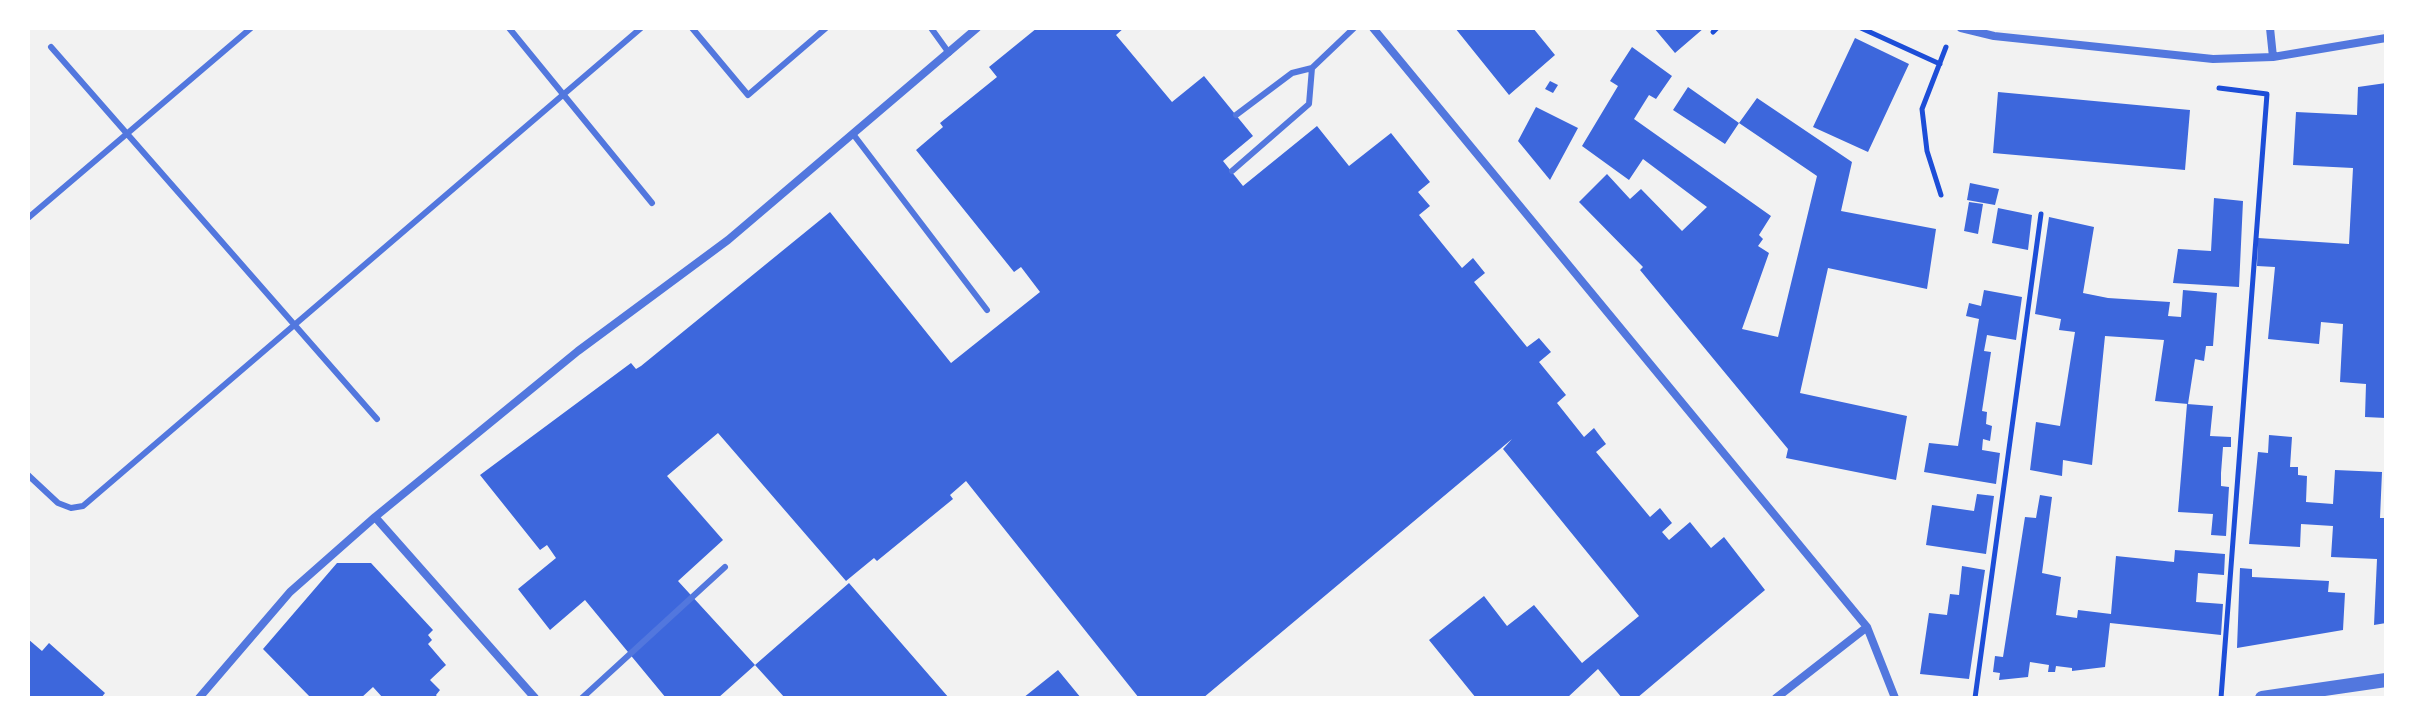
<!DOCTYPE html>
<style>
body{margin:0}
#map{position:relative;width:2414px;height:726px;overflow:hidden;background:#f2f2f2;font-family:"Source Sans 3",sans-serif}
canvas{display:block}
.frame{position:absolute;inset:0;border:30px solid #fff;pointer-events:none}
</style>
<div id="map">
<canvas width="2414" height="726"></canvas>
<div class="frame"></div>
</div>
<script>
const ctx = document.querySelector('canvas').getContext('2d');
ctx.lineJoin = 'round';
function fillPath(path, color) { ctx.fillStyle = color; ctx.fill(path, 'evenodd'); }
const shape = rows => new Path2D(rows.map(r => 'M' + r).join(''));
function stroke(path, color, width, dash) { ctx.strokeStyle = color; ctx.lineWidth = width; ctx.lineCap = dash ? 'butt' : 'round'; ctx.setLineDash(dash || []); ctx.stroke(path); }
const building = shape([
 [1037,28,1124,28,1116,35,1172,102,1204,76,1253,136,1223,161,1243,186,1317,126,1349,166,1391,133,1430,182,1418,192,1430,206,1419,215,1462,268,1473,258,1485,273,1474,282,1527,347,1539,338,1551,352,1539,362,1566,395,1557,403,1584,437,1594,428,1606,444,1596,452,1650,517,1660,508,1672,523,1662,532,1669,540,1690,522,1711,548,1724,537,1765,590,1637,698,1622,698,1598,669,1567,698,1476,698,1429,640,1484,596,1507,626,1534,605,1582,663,1639,616,1503,449,1512,439,1203,698,1139,698,966,481,950,495,953,499,877,561,874,558,846,581,718,433,667,476,723,540,678,581,755,665,718,698,666,698,585,600,550,630,518,589,556,558,547,545,540,550,480,475,631,363,636,369,641,366,830,212,951,363,1040,292,1021,267,1014,272,916,150,943,127,940,123,997,77,989,67],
 [1455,28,1533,28,1555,55,1509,95],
 [1654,28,1704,28,1675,53],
 [1855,38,1909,64,1868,152,1813,127],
 [1632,47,1672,76,1656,99,1649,95,1634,119,1771,216,1759,235,1763,239,1758,246,1769,253,1742,329,1778,337,1817,176,1739,123,1757,98,1852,162,1841,211,1936,229,1927,289,1828,268,1800,393,1907,416,1896,480,1786,458,1788,449,1640,270,1643,267,1579,202,1607,174,1630,199,1641,189,1682,231,1707,207,1643,159,1629,180,1582,146,1618,86,1610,81],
 [1550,81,1558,85,1553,93,1545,89],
 [2386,83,2386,418,2365,417,2366,384,2340,382,2343,324,2321,322,2319,344,2268,339,2275,267,2257,266,2258,238,2349,244,2353,168,2293,165,2296,112,2357,115,2358,87],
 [1688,87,1739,123,1725,144,1673,110],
 [1998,92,2190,110,2185,170,1993,153],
 [1536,107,1578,128,1550,180,1518,141],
 [1970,183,1999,189,1995,205,1967,200],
 [2214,198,2243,201,2239,287,2173,283,2178,249,2211,251],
 [1969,202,1983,204,1978,234,1964,231],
 [1998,208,2032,215,2028,250,1992,243],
 [2049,217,2094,227,2083,293,2108,298,2170,302,2168,316,2181,317,2183,290,2217,293,2213,346,2206,346,2204,361,2195,359,2188,404,2155,401,2164,340,2105,336,2092,465,2063,460,2062,476,2030,470,2036,422,2060,426,2075,332,2059,330,2061,319,2035,314],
 [1984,290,2022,297,2016,340,1987,335,1984,351,1991,352,1982,411,1987,412,1986,424,1992,426,1990,441,1983,439,1982,450,2000,453,1996,484,1924,472,1929,443,1958,446,1979,319,1966,316,1969,303,1981,306],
 [2187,404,2213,406,2210,436,2231,437,2231,447,2223,447,2221,473,2221,486,2229,487,2226,536,2211,535,2213,514,2178,512],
 [2269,435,2292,437,2290,467,2298,467,2298,475,2307,476,2306,502,2333,504,2335,470,2382,472,2380,518,2386,518,2386,623,2374,625,2377,559,2331,557,2333,526,2301,524,2300,547,2249,544,2258,452,2268,453],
 [1977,494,1994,496,1986,554,1926,545,1932,505,1974,511],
 [2040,495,2052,497,2042,573,2061,577,2056,615,2077,618,2078,610,2111,614,2116,556,2174,562,2175,550,2225,554,2224,575,2198,573,2196,602,2223,604,2221,635,2110,623,2105,667,2072,671,2072,668,2056,666,2055,672,2048,672,2049,665,2030,662,2028,677,1999,680,2000,673,1993,672,1995,656,2003,657,2025,517,2036,518],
 [337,563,371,563,433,630,428,635,432,640,428,644,446,665,430,680,440,690,436,695,438,698,383,698,373,687,361,698,311,698,263,649],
 [1962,566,1985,570,1969,679,1920,674,1929,613,1947,615,1950,594,1959,595],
 [2240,568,2252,569,2252,577,2329,581,2328,592,2345,593,2343,630,2237,648],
 [849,583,949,698,785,698,755,665],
 [28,639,42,651,49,643,105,693,101,698,28,698],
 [1058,670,1081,698,1023,698]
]);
const path = shape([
 [1861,28,1940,64],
 [1713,32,1717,28],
 [2219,88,2267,94,2221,698],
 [1941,195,1927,151,1922,109,1946,47],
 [1975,698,2041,214]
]);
const service = shape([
 [509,28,652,203],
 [692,28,748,95,826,28],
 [931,28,949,53],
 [51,47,377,419],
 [1236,115,1292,73,1312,68],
 [853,134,987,310],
 [1232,171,1309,104,1312,68,1354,28],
 [28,218,251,28],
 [28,475,58,503,71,508,83,506,641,28],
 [582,698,725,567]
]);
const minor = shape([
 [1373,28,1867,627,1895,698],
 [1961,28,1994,36,2213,59,2273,57,2386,38],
 [2270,28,2273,57],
 [375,517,535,698],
 [199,698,290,592,375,517,578,351,728,240,977,28],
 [1776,698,1867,627]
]);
const tertiary = shape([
 [2262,698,2386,680]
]);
fillPath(building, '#3d67dc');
stroke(path, '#1d4ed8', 5);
stroke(service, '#5277de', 6);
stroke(minor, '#5277de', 8);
stroke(tertiary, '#5277de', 14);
</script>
